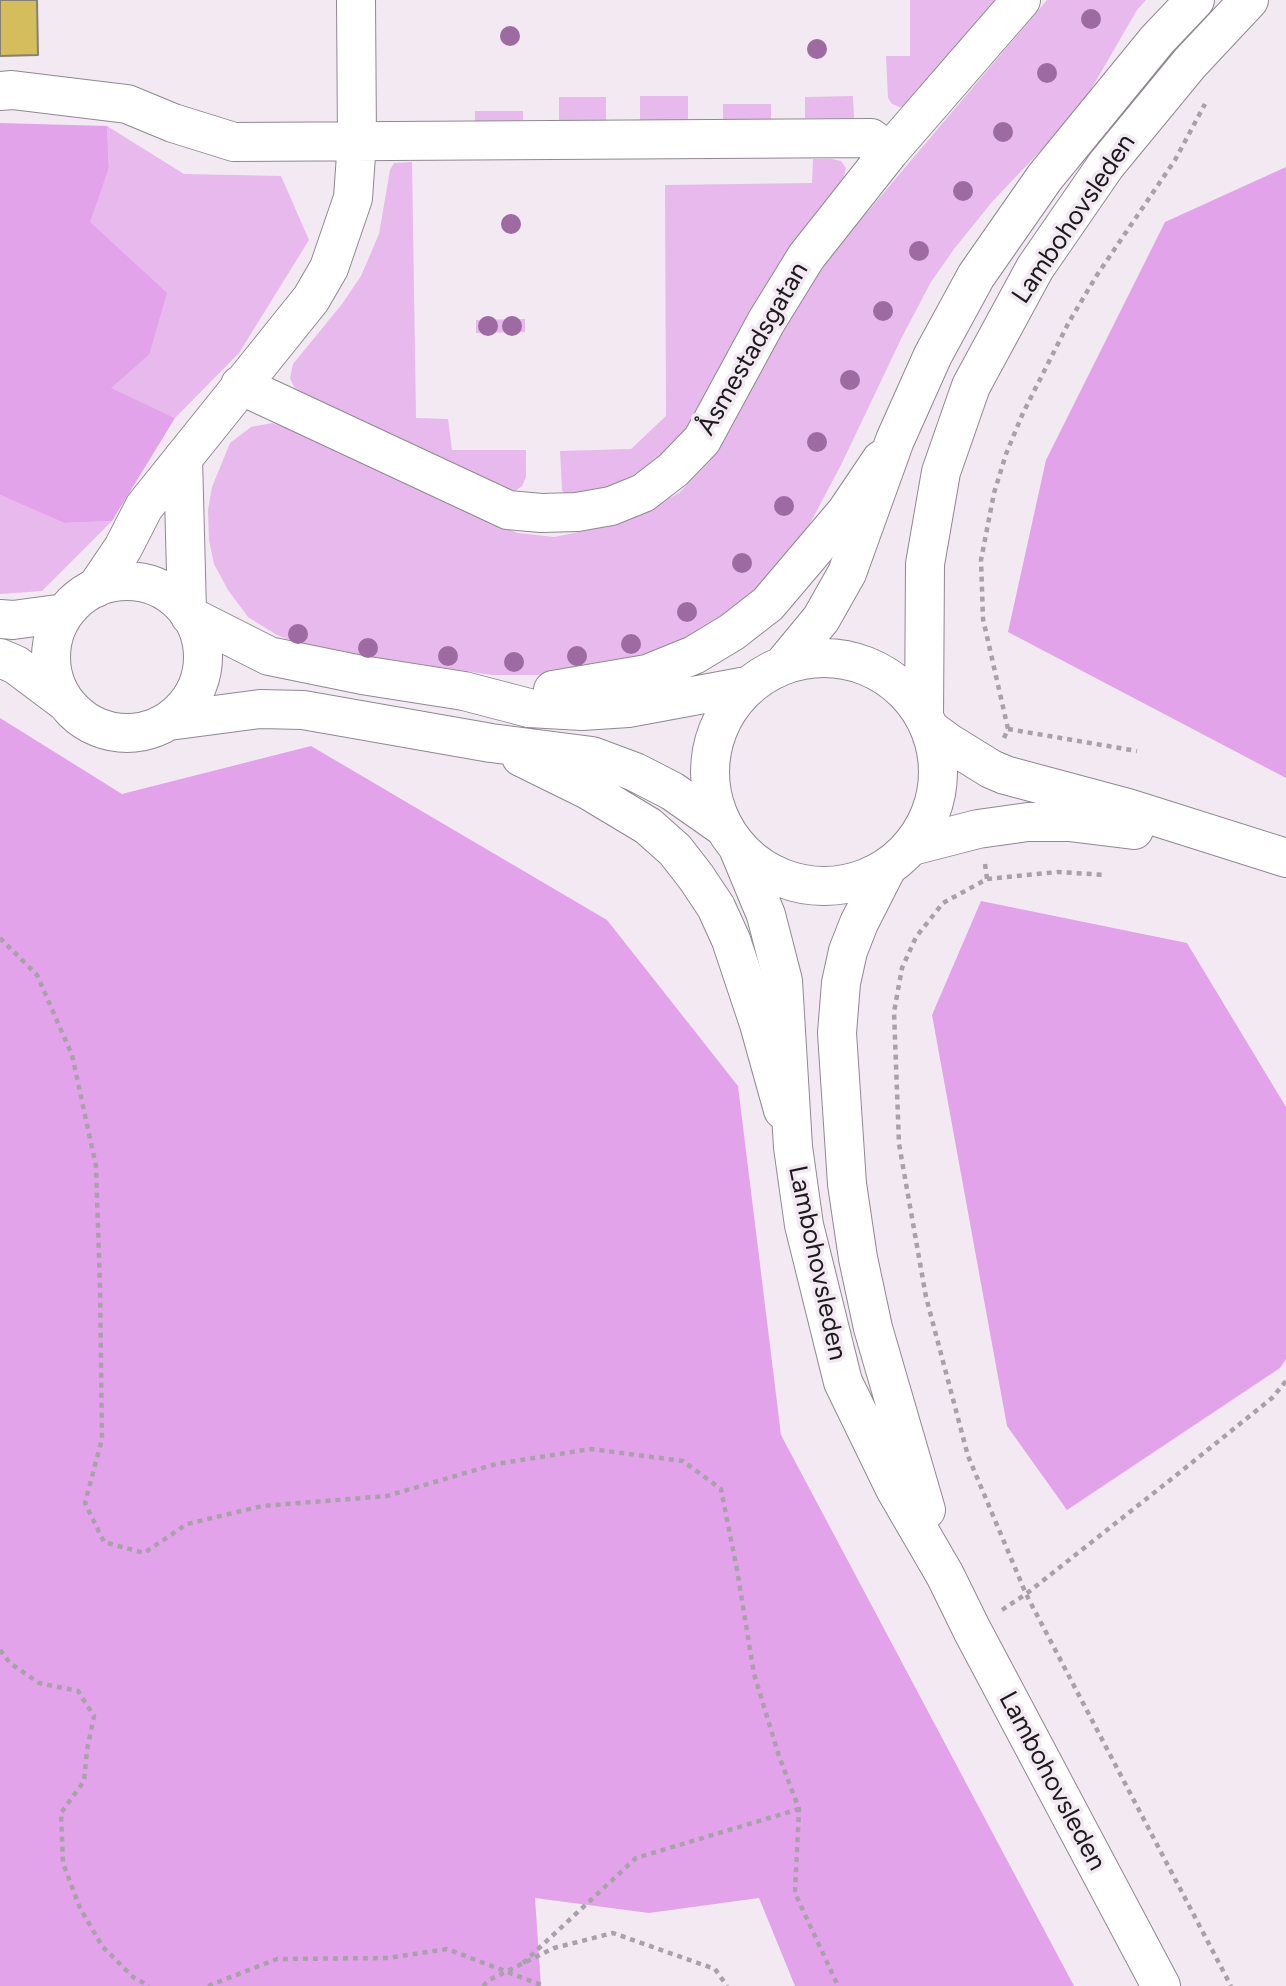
<!DOCTYPE html>
<meta charset="utf-8">
<style>
body{margin:0}
canvas{display:block;background:#f2e9f3}
</style>
<canvas width="1286" height="1986"></canvas>
<script>
const ctx = document.querySelector('canvas').getContext('2d');
ctx.lineJoin = 'round';
function fillPath(path, color) { ctx.fillStyle = color; ctx.fill(path, 'evenodd'); }
const shape = rows => new Path2D(rows.map(r => 'M' + r).join(''));
function stroke(path, color, width, dash) { ctx.strokeStyle = color; ctx.lineWidth = width; ctx.lineCap = dash ? 'butt' : 'round'; ctx.setLineDash(dash || []); ctx.stroke(path); }
function drawText(font, color, halo, rows, align = 'center') {
  ctx.font = font + ' Figtree,sans-serif'; ctx.lineWidth = 7; ctx.setLineDash([]); ctx.textBaseline = 'middle'; ctx.strokeStyle = halo; ctx.fillStyle = color; for (const [text, x, y, turn = 0] of rows) {
    ctx.save(); ctx.translate(x, y); ctx.rotate((+turn || 0) * Math.PI / 180); ctx.textAlign = isNaN(turn) ? turn : align; if (halo) ctx.strokeText(text, 0, 0); ctx.fillText(text, 0, 0); ctx.restore();
  }
}
const green = shape([
 [910,0,998,0,907,107,900,107,892,104,888,98,886,56,910,56],
 [1047,0,1146,0,1137,10,1079,110,992,202,954,249,931,282,902,337,841,465,797,548,775,573,719,621,640,660,542,675,492,675,326,650,298,643,277,635,248,617,228,590,214,564,209,540,208,510,212,487,230,443,251,427,272,423,290,429,483,520,518,533,554,537,598,528,639,515,679,493,710,461,793,310,836,249],
 [640,96,688,96,688,120,640,120],
 [853,96,854,118,805,118,805,97],
 [559,97,606,97,606,121,559,121],
 [723,104,771,104,771,120,723,120],
 [475,111,523,111,523,120,475,121],
 [107,126,184,174,281,176,309,240,239,353,175,418,110,388,149,355,89,222,109,168],
 [813,159,832,159,841,161,846,168,843,180,792,245,696,414,679,439,651,465,612,487,567,496,562,490,560,451,631,449,666,416,665,185,812,183],
 [412,162,416,418,448,419,452,450,526,450,526,477,522,486,515,491,494,485,302,393,294,387,290,378,293,364,342,304,361,276,379,234,390,170,394,163],
 [525,319,525,332,476,333,476,320],
 [0,495,64,523,112,521,42,591,0,594]
]);
const forest = shape([
 [0,123,107,126,109,168,90,222,167,293,149,355,111,388,175,418,112,521,64,523,0,495],
 [1286,167,1286,778,1008,632,1046,460,1165,222],
 [0,718,122,794,311,746,607,920,738,1086,781,1435,1074,1986,795,1986,759,1898,649,1913,535,1898,541,1986,0,1986],
 [981,901,1187,943,1286,1107,1286,1359,1280,1368,1067,1510,1007,1426,932,1015]
]);
const building = shape([
 [0,0,37,0,38,55,0,56,0,0]
]);
const path = shape([
 [1008,729,1137,751],
 [1004,738,1008,729,983,619,981,560,994,493,1006,454,1023,413,1069,322,1097,275,1175,160,1205,104],
 [985,864,987,879,943,903,916,937,902,968,894,1012,899,1144,926,1297,968,1456,1026,1594,1231,1986],
 [987,879,1058,872,1106,875],
 [0,938,37,975,72,1055,96,1166,100,1287,102,1439,85,1503,104,1542,144,1553,187,1524,262,1506,387,1496,496,1464,591,1449,683,1461,721,1489,737,1570,754,1674,779,1756,799,1809,795,1893,838,1986],
 [1002,1610,1026,1594,1174,1477,1272,1398,1286,1381],
 [0,1650,10,1663,39,1683,78,1691,94,1716,87,1750,84,1781,61,1813,63,1863,80,1908,102,1946,133,1977,149,1986],
 [523,1963,636,1858,799,1809],
 [208,1986,277,1959,388,1958,447,1949,544,1986],
 [483,1986,489,1980,554,1948,613,1933,715,1969,727,1986]
]);
const minor = shape([
 [0,91,12,90,127,104,173,123,234,142,871,138,889,152],
 [240,385,508,510,541,513,577,512,611,506,643,493,673,470,702,440,766,322,806,257,889,152,1021,0],
 [183,458,187,611],
 '51 657a76 76 0 1 1 152 0a76 76 0 1 1-152 0Z',
 [96,588,123,548,144,507,311,299,329,268,353,198,357,141,356,0],
 [190,616,269,656,362,675,464,691,529,708,582,711,628,708,747,686],
 [0,619,13,620,65,613],
 [0,658,16,665,64,701],
 [553,690,647,674,694,655,732,632,768,604,846,512,881,460],
 [169,721,260,709,303,710,491,743,592,756,635,772,672,791,722,826],
 [930,729,949,743,991,769,1005,775,1128,808,1286,858],
 [521,757,588,790,648,826,675,850,696,877,716,907,731,940,759,1024,783,1110],
 [912,846,978,829,1028,822,1069,822,1134,830]
]);
const major = shape([
 '710 772a114 114 0 1 1 228 0a114 114 0 1 1-228 0Z',
 [783,665,821,619,847,573,895,440,933,355,976,276,1045,177,1157,40,1195,0],
 [924,717,925,564,941,472,971,386,1035,268,1106,165,1190,63,1249,0],
 [739,850,766,915,783,981,793,1147,804,1225,843,1382,895,1489,945,1575,972,1630,1161,1986],
 [887,868,859,923,848,951,841,983,837,1033,847,1184,858,1258,873,1328,926,1510]
]);
const trees = [
 [1091,19],
 [510,36],
 [817,49],
 [1047,73],
 [1003,132],
 [963,191],
 [511,224],
 [919,251],
 [883,311],
 [488,326],
 [512,326],
 [850,380],
 [817,442],
 [784,506],
 [742,563],
 [687,612],
 [298,634],
 [631,644],
 [368,648],
 [448,656],
 [577,656],
 [514,662]
];
const streetNames = [
 ["Lambohovsleden",1074,219,-56],
 ["Åsmestadsgatan",753,349,-60],
 ["Lambohovsleden",817,1263,78],
 ["Lambohovsleden",1052,1781,62]
];
fillPath(green, '#e8b9ec');
fillPath(forest, '#e3a3ea');
fillPath(building, '#d4bd5c');
stroke(building, '#838075', 2);
stroke(minor, '#908891', 40);
stroke(major, '#908891', 40);
stroke(path, '#a8a1a9', 4.5, [5, 5]);
stroke(minor, '#fff', 38);
stroke(major, '#fff', 38);
ctx.fillStyle = '#9d6ba2';
for (const [x, y] of trees) { ctx.beginPath(); ctx.arc(x, y, 10, 0, 2 * Math.PI); ctx.fill(); }
drawText('26px', '#1d1a1d', '#f2e9f3', streetNames);
</script>
